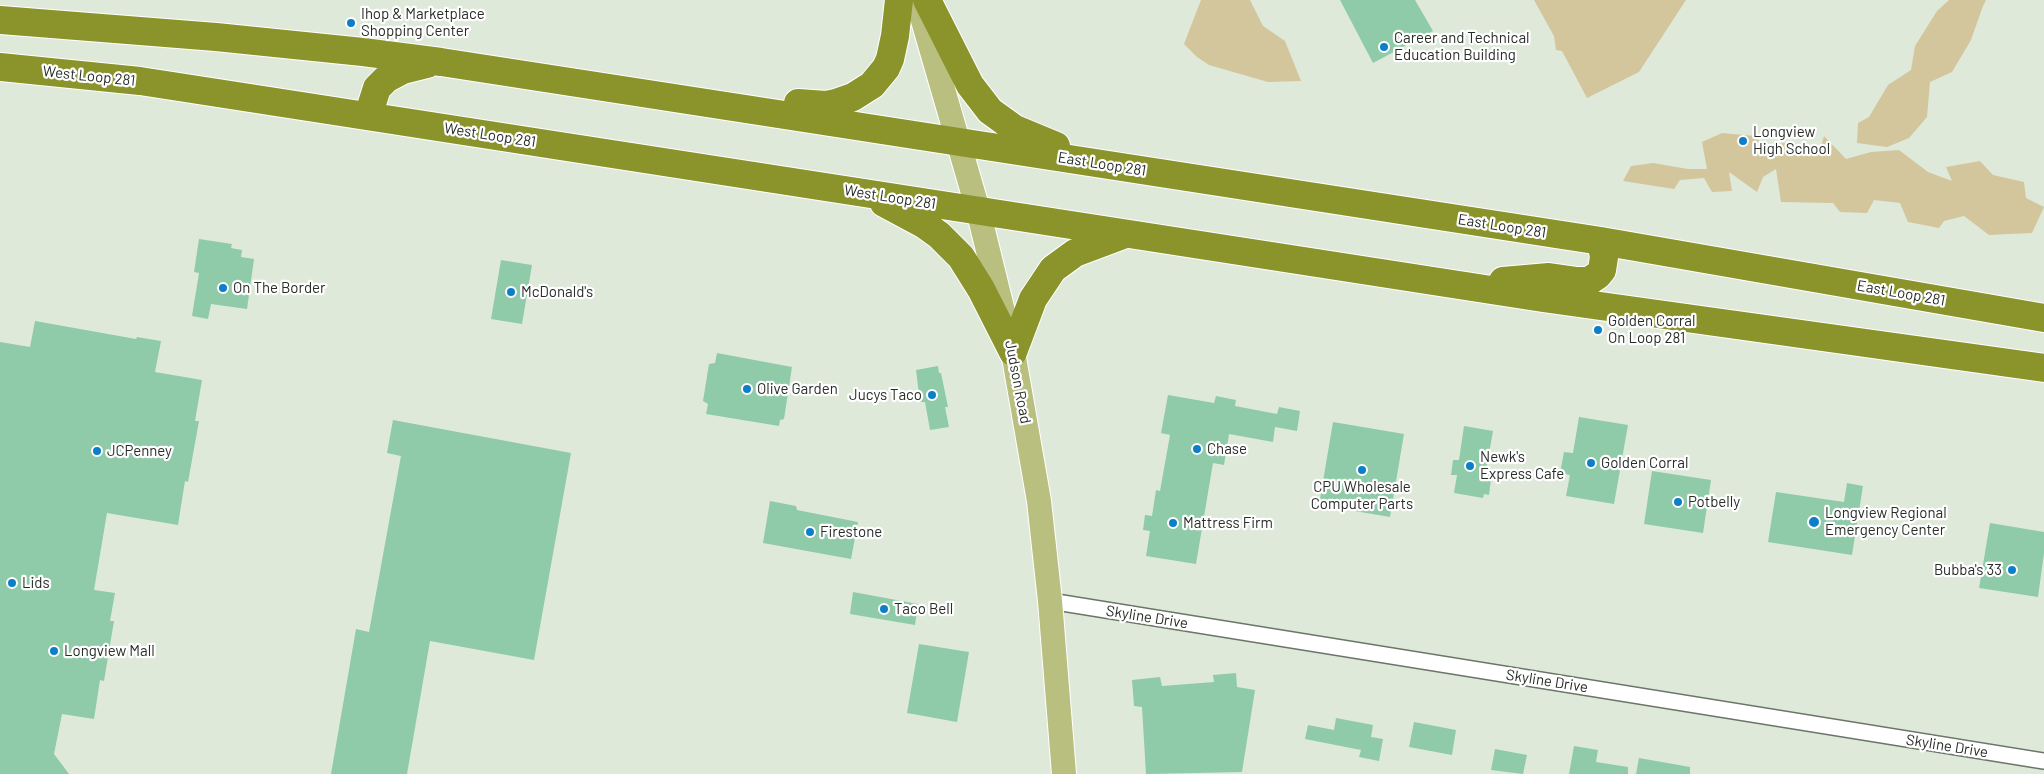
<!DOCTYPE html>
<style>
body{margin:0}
canvas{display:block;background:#dee9da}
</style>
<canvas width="2044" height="774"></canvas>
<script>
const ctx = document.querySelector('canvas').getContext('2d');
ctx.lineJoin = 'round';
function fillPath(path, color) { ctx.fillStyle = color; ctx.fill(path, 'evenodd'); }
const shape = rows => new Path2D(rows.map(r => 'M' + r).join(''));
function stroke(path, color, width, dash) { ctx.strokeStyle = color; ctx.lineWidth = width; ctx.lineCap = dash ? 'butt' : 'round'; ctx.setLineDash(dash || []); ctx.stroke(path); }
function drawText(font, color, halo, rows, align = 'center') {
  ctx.font = font + ' Barlow,sans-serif'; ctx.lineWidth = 4.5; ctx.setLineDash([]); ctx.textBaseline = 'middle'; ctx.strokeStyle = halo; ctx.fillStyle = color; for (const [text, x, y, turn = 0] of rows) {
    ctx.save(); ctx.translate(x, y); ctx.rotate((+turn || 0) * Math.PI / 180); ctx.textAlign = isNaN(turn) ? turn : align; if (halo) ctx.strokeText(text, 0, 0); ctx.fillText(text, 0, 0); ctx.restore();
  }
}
const green = shape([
 [1201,0,1250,0,1263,26,1285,41,1301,81,1268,82,1209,65,1197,57,1184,44],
 [1534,0,1686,0,1639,72,1587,98,1562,51,1556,50,1554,36],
 [1949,0,1986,0,1983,6,1971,40,1952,72,1930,82,1927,117,1909,138,1887,147,1857,143,1858,123,1869,117,1888,85,1911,70,1915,46,1937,11],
 [1722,133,1755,136,1765,148,1791,141,1818,156,1824,136,1846,159,1871,152,1899,150,1928,172,1952,181,1946,167,1980,161,1993,175,2024,182,2026,198,2044,207,2032,233,1989,235,1964,216,1944,221,1939,228,1908,222,1900,203,1874,200,1867,213,1840,212,1833,203,1781,202,1776,169,1763,177,1757,192,1729,172,1732,191,1712,192,1704,178,1680,180,1674,189,1623,181,1631,166,1653,163,1688,169,1707,169,1702,142]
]);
const building = shape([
 [1340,0,1415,0,1433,31,1373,63],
 [199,239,232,244,231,248,242,250,241,257,254,259,247,309,211,304,208,319,192,316,199,273,194,272],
 [501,260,532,265,522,324,491,319],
 [35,321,136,339,137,337,161,341,155,372,202,380,195,421,199,421,188,482,185,481,178,525,107,513,94,590,115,593,110,621,114,621,104,681,100,680,94,719,62,714,54,754,69,774,0,774,0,342,30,347],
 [717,353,792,367,784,419,780,420,779,426,706,414,708,404,703,401,709,364,715,363],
 [938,366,939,373,941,373,948,407,945,407,949,427,930,430,925,402,920,402,916,370],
 [1168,395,1214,403,1216,396,1236,400,1235,406,1277,414,1279,407,1300,411,1297,431,1275,427,1273,442,1229,434,1224,465,1213,463,1196,564,1146,556,1150,531,1143,530,1145,515,1152,516,1156,490,1160,491,1170,435,1161,433],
 [1579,417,1628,425,1614,504,1566,496,1570,475,1560,473,1564,452,1573,453],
 [393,420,571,453,534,660,430,641,407,774,331,774,356,629,369,632,401,456,387,453],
 [1333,422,1404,434,1390,517,1319,505],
 [1464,426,1493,431,1486,471,1492,472,1489,495,1484,494,1483,498,1454,493,1457,475,1451,475,1453,460,1459,460],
 [1652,471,1711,480,1703,533,1644,524],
 [1847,483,1863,486,1852,555,1768,542,1776,492,1844,502],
 [770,501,796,506,797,510,858,522,851,559,763,543],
 [1990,523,2044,532,2044,553,2038,597,1979,588],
 [853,592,918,604,915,625,850,614],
 [919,644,969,652,957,722,907,713],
 [1236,673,1237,687,1255,690,1242,772,1146,774,1142,707,1134,706,1132,680,1160,677,1162,686,1214,682,1213,675],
 [1336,718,1373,725,1371,737,1383,739,1379,761,1359,757,1361,750,1305,739,1308,725,1334,730],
 [1414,722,1456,730,1452,755,1409,747],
 [1574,746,1598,750,1596,762,1628,767,1628,774,1569,774],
 [1495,749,1527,755,1523,774,1491,770],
 [1639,758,1690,767,1690,774,1636,774]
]);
const street = shape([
 [1050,601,2044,761]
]);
const primary = shape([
 [917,0,978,210,1013,352,1039,501,1050,601,1064,774]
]);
const highway = shape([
 [927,0,970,85,990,111,1015,129,1056,146],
 [0,20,216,37,363,52,441,62,1601,241,2044,318],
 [0,67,140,81,1543,298,2044,368],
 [798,103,826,105,836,103,853,97,872,85,886,68,890,59,895,36,899,0],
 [368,116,377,88,386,79,403,70,427,64],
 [884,203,925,225,939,235,961,257,981,289,1013,352],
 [1503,281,1549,277,1577,281,1589,281,1598,275,1602,270,1604,257,1601,241],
 [1013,352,1033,299,1053,269,1075,253,1123,235]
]);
const markers = [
 [351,23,5,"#0e7ec8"],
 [1384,47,5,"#0e7ec8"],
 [1743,141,5,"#0e7ec8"],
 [223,288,5,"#0e7ec8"],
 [511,292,5,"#0e7ec8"],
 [1598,330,5,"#0e7ec8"],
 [747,389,5,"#0e7ec8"],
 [932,395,5,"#0e7ec8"],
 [1197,449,5,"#0e7ec8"],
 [97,451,5,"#0e7ec8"],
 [1591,463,5,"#0e7ec8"],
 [1470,466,5,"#0e7ec8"],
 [1362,470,5,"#0e7ec8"],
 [1678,502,5,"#0e7ec8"],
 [1814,522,6,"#0e7ec8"],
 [1173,523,5,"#0e7ec8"],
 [810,532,5,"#0e7ec8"],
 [2012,570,5,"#0e7ec8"],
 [12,583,5,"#0e7ec8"],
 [884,609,5,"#0e7ec8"],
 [54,651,5,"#0e7ec8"]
];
const poiNames = [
 ["Ihop & Marketplace",361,14],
 ["Shopping Center",361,31],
 ["Career and Technical",1394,38],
 ["Education Building",1394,55],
 ["Longview",1753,132],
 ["High School",1753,149],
 ["On The Border",233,288],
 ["McDonald's",521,292],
 ["Golden Corral",1608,321],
 ["On Loop 281",1608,338],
 ["Olive Garden",757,389],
 ["Jucys Taco",922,395,"right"],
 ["Chase",1207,449],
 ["JCPenney",107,451],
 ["Newk's",1480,457],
 ["Express Cafe",1480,474],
 ["Golden Corral",1601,463],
 ["CPU Wholesale",1362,487,"center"],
 ["Computer Parts",1362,504,"center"],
 ["Potbelly",1688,502],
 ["Longview Regional",1825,513],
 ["Emergency Center",1825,530],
 ["Mattress Firm",1183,523],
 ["Firestone",820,532],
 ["Bubba's 33",2002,570,"right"],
 ["Lids",22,583],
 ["Taco Bell",894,609],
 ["Longview Mall",64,651]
];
const streetNames = [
 ["West Loop 281",89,76,6],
 ["West Loop 281",490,135,9],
 ["East Loop 281",1102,164,9],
 ["West Loop 281",890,197,9],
 ["East Loop 281",1502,226,9],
 ["East Loop 281",1901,293,10],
 ["Judson Road",1018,382,79],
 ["Skyline Drive",1147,617,9],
 ["Skyline Drive",1547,681,9],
 ["Skyline Drive",1947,746,9]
];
fillPath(green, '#d3c69c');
fillPath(building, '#8fcba8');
stroke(street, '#6b7568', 18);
stroke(primary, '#fff', 26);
stroke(highway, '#fff', 30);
stroke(street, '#fff', 15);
stroke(primary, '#b9bf7f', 24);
stroke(highway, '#8a942a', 28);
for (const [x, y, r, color] of markers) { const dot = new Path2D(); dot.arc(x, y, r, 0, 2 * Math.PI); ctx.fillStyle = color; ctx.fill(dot); stroke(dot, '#fff', 2); }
drawText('15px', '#292d28', '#fff', poiNames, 'left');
drawText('15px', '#292d28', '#fff', streetNames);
</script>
